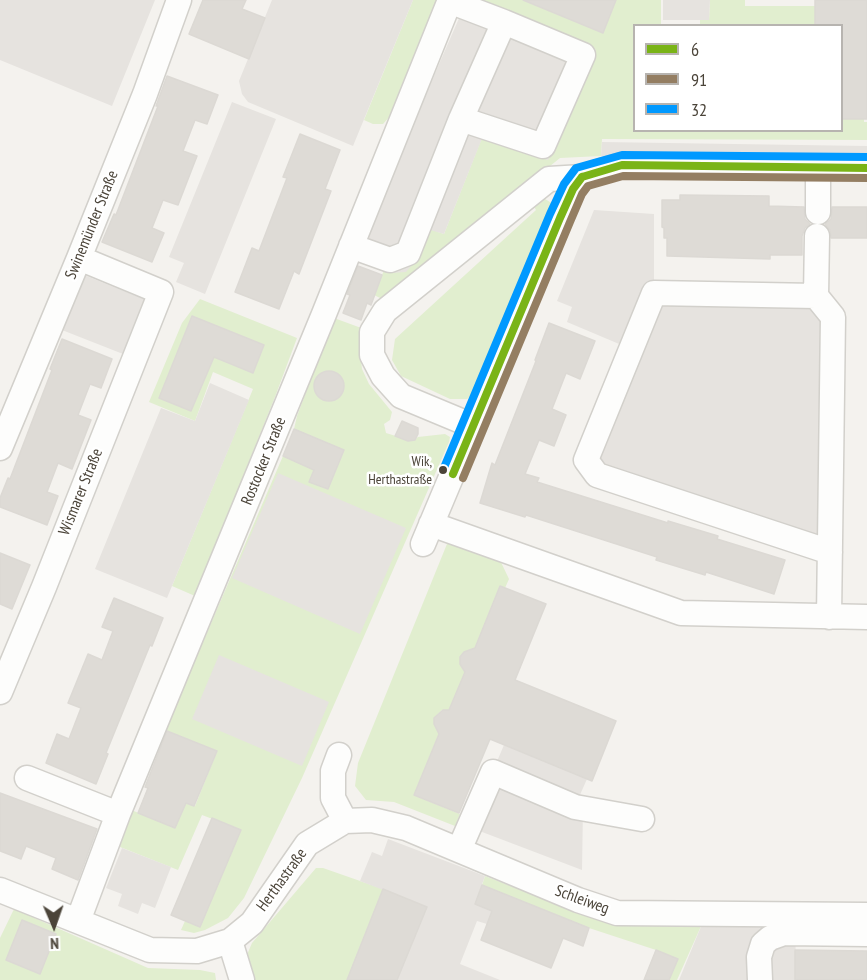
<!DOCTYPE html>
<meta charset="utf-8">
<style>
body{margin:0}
#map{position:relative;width:867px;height:980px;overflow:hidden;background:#f4f2ee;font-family:"PT Sans Narrow",sans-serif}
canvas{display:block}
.legend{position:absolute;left:633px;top:24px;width:210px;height:108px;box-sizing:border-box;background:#fff;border:2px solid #b7b4b0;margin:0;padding:8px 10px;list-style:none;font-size:18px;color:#4b4439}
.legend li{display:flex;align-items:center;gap:12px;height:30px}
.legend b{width:30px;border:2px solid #b7b4b0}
.north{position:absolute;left:24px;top:896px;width:60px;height:60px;-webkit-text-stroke:4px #fff;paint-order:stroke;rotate:178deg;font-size:16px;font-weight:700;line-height:24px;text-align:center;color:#4b4439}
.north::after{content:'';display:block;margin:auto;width:21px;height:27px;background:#4b4439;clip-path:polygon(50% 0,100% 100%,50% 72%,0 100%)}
</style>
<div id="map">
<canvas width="867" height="980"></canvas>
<ul class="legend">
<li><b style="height:8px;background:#7ab417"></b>6</li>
<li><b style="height:8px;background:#947e62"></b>91</li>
<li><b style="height:8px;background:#09f"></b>32</li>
</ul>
<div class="north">N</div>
</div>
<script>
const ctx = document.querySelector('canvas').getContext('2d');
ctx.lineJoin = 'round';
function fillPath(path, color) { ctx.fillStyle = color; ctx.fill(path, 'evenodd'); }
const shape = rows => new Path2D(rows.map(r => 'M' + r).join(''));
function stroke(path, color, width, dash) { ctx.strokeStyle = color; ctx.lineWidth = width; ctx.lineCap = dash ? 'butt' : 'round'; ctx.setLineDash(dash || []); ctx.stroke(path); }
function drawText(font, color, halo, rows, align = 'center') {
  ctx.font = font + ' "PT Sans Narrow",sans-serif'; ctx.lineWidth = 5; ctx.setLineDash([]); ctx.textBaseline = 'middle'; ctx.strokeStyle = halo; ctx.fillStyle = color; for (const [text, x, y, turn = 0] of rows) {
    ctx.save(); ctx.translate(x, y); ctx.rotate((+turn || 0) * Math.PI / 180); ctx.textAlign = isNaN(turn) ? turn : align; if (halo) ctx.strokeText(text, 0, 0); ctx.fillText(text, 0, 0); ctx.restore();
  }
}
const green = shape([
 [413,0,437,0,392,114,383,124,373,124,364,120],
 [477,0,661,0,661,25,634,26,634,130,842,130,842,119,864,119,864,122,867,122,867,140,602,139,601,156,560,158,384,300,374,295,384,270,427,228,444,234,483,135,596,50],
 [710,0,745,0,745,6,815,6,815,25,700,26,700,20,709,20],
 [540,196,555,205,480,388,467,399,450,399,401,376,392,360,395,339,536,210,530,200],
 [200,299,297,338,275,397,195,596,172,586,253,389,213,372,195,421,149,402,182,323],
 [334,318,364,329,360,350,362,369,369,384,392,412,390,420,384,424,386,433,412,441,418,437,445,434,450,437,449,442,302,778,244,898,228,918,205,930,194,933,181,930,185,921,200,927,241,830,202,815,178,870,115,845,129,809,175,828,186,803,195,806,217,751,165,730,283,456,314,470,310,482,327,489,344,450,294,429,297,416],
 [449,539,498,556,509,579,505,588,500,586,474,651,464,652,460,657,460,664,466,670,449,710,442,710,434,718,434,725,440,731,414,795,460,814,455,826,394,802,366,800,355,786,358,763],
 [316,868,323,868,383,889,347,980,252,980,246,957,252,943],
 [485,876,607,923,702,924,677,980,669,980,677,959,656,950,589,928,482,885],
 [14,909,148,968,200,970,215,973,216,980,0,980,0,938]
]);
const parking = shape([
 [0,0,155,0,112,106,0,60],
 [272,0,413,0,353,146,248,102,242,94,239,81],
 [467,0,477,0,596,50,548,160,483,136,444,234,427,229,416,260,406,272,391,273,354,259],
 [663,0,710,0,709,20,663,20],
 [232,102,276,119,205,294,176,282,184,263,169,257],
 [602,142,867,146,867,160,601,156],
 [594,210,654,214,654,293,816,296,833,317,830,552,586,460,631,349,567,322,572,307,557,301],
 [84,275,146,300,123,354,62,330],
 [210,383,249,400,167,598,95,569,161,408,195,421],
 [278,473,406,528,360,634,232,578],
 [219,655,329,702,302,766,192,719],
 [504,745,587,779,575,806,583,808,582,870,469,827],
 [388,839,485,876,475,904,492,911,487,924,477,921,460,964,500,980,397,980,427,907,360,881,372,852,382,856],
 [122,848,171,867,155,908,142,903,138,914,118,906,122,894,106,888],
 [702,924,796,925,795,980,679,980]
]);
const building = shape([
 [203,0,246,0,242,9,265,18,249,59,189,34,203,0],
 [523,0,616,0,603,33,523,0],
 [815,0,867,0,867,119,842,119,842,26,815,26,815,0],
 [167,76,218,95,207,124,195,120,183,151,197,156,178,205,163,200,152,228,164,233,152,262,102,242,114,214,116,215,158,106,156,106,167,76],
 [300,134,340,150,325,189,331,191,299,274,294,271,279,309,235,292,252,248,259,251,287,178,283,177,300,134],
 [680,195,769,196,769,206,804,207,805,219,810,224,805,228,802,236,802,255,770,255,770,259,667,256,667,238,664,238,664,228,662,227,662,200,680,200,680,195],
 [832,207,867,207,867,238,831,238,830,230,825,224,831,219,832,207],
 [358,266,382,275,371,305,367,303,361,320,343,313,350,295,347,294,358,266],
 [192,316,264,345,253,373,214,357,191,411,159,398,192,316],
 [549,323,595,341,580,379,566,373,552,409,566,415,554,446,539,440,525,474,539,478,537,482,668,523,668,521,718,536,717,539,785,560,774,594,706,572,705,575,656,560,657,557,526,515,525,517,480,503,492,463,495,465,536,361,535,360,549,323],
 [62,339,112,359,101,388,90,384,78,415,91,420,72,469,58,463,47,492,58,496,47,525,0,507,0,498,8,478,10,479,52,370,50,369,62,339],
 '314 386a15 15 0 1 1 30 0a15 15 0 1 1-30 0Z',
 [402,421,418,428,418,434,415,440,408,441,395,436,402,421],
 [294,429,344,450,328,489,309,482,314,470,283,456,294,429],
 [0,553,30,565,12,609,0,604,0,553],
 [500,586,546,604,515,680,616,721,592,781,490,739,459,813,414,795,439,734,434,724,434,718,443,710,449,710,465,672,460,664,460,657,464,652,475,648,500,586],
 [114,598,163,618,152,646,150,645,106,753,108,754,96,784,46,763,57,734,69,739,81,708,68,703,88,654,102,660,113,631,102,627,114,598],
 [167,731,217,751,194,806,186,803,175,828,138,813,148,788,145,787,167,731],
 [0,793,97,829,78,880,52,869,56,858,26,846,21,859,0,851,0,793],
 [212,818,241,830,200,927,171,915,212,818],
 [482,885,589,928,583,946,563,938,551,968,481,940,492,911,475,904,482,885],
 [383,889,427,907,397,980,347,980,383,889],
 [22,920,56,934,40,974,6,960,22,920],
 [656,950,678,959,669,980,644,980,656,950],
 [795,950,867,951,867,980,795,980,795,950]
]);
const minor = shape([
 [449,1,504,22,583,55,543,146,461,119],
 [818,212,818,168],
 [817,236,816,296,833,317,829,617],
 [351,246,390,260,408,253,461,119,504,22],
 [816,296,654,293,586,460,597,475,830,552],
 [473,426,401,396,383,376,372,355,372,332,385,311,549,179,582,177,622,165,867,168],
 [0,448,79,258,145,94,179,0],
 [431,524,681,613,867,617],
 [423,544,560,218,573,189,582,177],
 [0,692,44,587,161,292,79,258],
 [339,755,333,771,333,798,345,821],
 [27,778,118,814],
 [459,850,493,772,575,807,642,819],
 [0,890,150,950,197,951,230,941,252,923,307,844,345,821,372,820,406,828,578,900,617,913,867,915],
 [78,921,118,814,324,314,450,0],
 [230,941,242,980],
 [760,980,759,957,763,944,770,938,784,933,867,934]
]);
const bus1 = shape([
 [582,177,622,165,867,168],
 [453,474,560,218,573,189,582,177]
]);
const bus2 = shape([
 [463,478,570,222,582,194,588,186,623,176,867,178]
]);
const bus3 = shape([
 [443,470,550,214,564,184,576,168,622,155,867,157]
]);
const markers = [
 [443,470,5,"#4b4439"]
];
const busNames = [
 ["Wik,",432,462],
 ["Herthastraße",432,480]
];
const streetNames = [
 ["Swinemünder Straße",92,225,-68],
 ["Rostocker Straße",264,461,-68],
 ["Wismarer Straße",81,492,-68],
 ["Herthastraße",282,880,-54],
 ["Schleiweg",582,900,20]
];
fillPath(green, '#e1eecf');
fillPath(parking, '#e6e3df');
fillPath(building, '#dedbd6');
stroke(building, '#dcd9d4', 1.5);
stroke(minor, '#d2d0cb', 27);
stroke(minor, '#fdfdfc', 24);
stroke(bus1, '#7ab417', 8);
stroke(bus2, '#947e62', 8);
stroke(bus3, '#09f', 8);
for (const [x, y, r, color] of markers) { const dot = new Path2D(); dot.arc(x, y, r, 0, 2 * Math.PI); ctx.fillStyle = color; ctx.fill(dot); stroke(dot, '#fff', 2); }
drawText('14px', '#4b4439', '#fff', busNames, 'right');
drawText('16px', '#4b4439', '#fff', streetNames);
</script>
